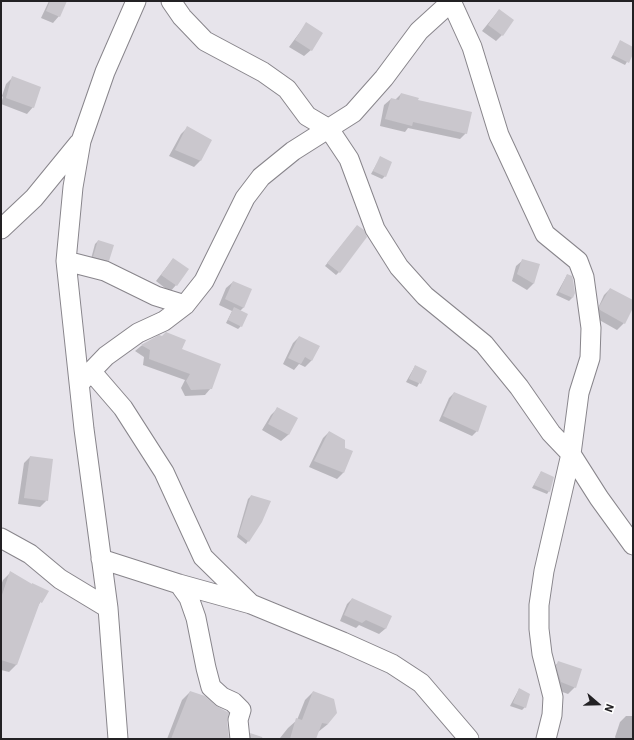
<!DOCTYPE html>
<style>
body{margin:0}
#map{position:relative;width:634px;height:740px;overflow:hidden;background:#e7e4eb;font-family:"IBM Plex Sans",sans-serif}
canvas{display:block}
.frame{position:absolute;inset:0;border:2px solid #232124;pointer-events:none}
.north{position:absolute;left:578px;top:684px;width:40px;height:40px;-webkit-text-stroke:3px #fff;paint-order:stroke;rotate:110deg;font-size:11px;font-weight:700;line-height:16px;text-align:center;color:#232124}
.north::after{content:'';display:block;margin:auto;width:14px;height:18px;background:#232124;clip-path:polygon(50% 0,100% 100%,50% 72%,0 100%)}
</style>
<div id="map">
<canvas width="634" height="740"></canvas>
<div class="frame"></div>
<div class="north">N</div>
</div>
<script>
const ctx = document.querySelector('canvas').getContext('2d');
ctx.lineJoin = 'round';
function fillPath(path, color) { ctx.fillStyle = color; ctx.fill(path, 'evenodd'); }
const shape = rows => new Path2D(rows.map(r => 'M' + r).join(''));
function stroke(path, color, width, dash) { ctx.strokeStyle = color; ctx.lineWidth = width; ctx.lineCap = dash ? 'butt' : 'round'; ctx.setLineDash(dash || []); ctx.stroke(path); }
const shadow = shape([
 [49,1,60,1,59,16,53,23,41,18],
 [499,10,502,35,496,41,482,31],
 [306,24,311,50,304,56,289,47],
 [621,41,633,48,633,52,625,65,611,58],
 [12,78,33,107,27,114,1,104,3,97,2,96,6,84],
 [401,94,417,101,466,133,460,139,408,128,405,132,380,126,384,105,391,99,395,100],
 [187,128,211,140,200,161,194,167,169,156,181,134],
 [380,158,385,176,382,179,371,174],
 [357,226,339,272,336,275,325,266],
 [98,241,108,260,105,263,91,259,95,244],
 [173,259,176,285,170,292,156,281],
 [523,260,539,265,533,284,527,290,512,281,516,266],
 [567,275,572,298,569,301,556,295],
 [233,282,244,307,240,311,241,326,238,329,226,323,232,311,219,305,226,288],
 [610,289,633,301,633,306,624,323,617,330,594,317,604,295],
 [159,337,181,350,211,388,205,395,185,396,181,388,185,380,143,365,144,357,135,351,141,346],
 [299,337,319,347,311,361,305,367,299,364,294,370,283,364,293,343],
 [415,366,426,371,417,387,406,382],
 [454,393,477,431,472,436,439,421,449,398],
 [278,408,297,419,288,435,281,441,262,430,271,415],
 [329,432,344,449,352,452,343,473,337,479,309,467,323,438],
 [30,457,47,500,40,507,18,504,24,463],
 [541,472,549,491,547,494,532,488],
 [251,496,248,541,246,544,237,537,248,499],
 [11,572,31,585,47,591,38,606,16,665,9,672,1,670,1,585,3,580],
 [352,599,390,617,385,629,379,634,359,625,356,628,340,621,347,604],
 [559,662,575,687,568,694,554,689,552,668],
 [519,689,525,707,522,710,510,706],
 [190,692,226,721,228,739,167,739,182,700],
 [313,692,328,724,318,732,315,739,275,739,280,738,288,728,297,720,305,700],
 [626,716,633,716,633,739,616,739,615,737,620,722],
 [251,734,266,739,245,739]
]);
const building = shape([
 [50,1,67,1,60,17,46,11],
 [499,9,514,20,503,36,488,25],
 [306,22,323,33,312,51,295,40],
 [620,40,633,47,633,54,629,63,613,55],
 [12,76,41,87,34,108,6,98],
 [401,93,419,98,418,100,472,112,467,134,413,122,412,126,385,119,391,98,399,100],
 [187,126,212,140,201,161,175,150],
 [380,156,392,162,386,177,373,171],
 [357,225,364,230,367,237,340,273,327,263],
 [98,240,114,245,109,261,93,257],
 [173,258,189,269,177,286,161,275],
 [522,259,540,264,534,284,517,274],
 [567,274,572,276,573,280,575,293,573,298,559,292],
 [233,281,252,289,244,308,225,299],
 [610,288,633,300,633,308,625,324,600,310,599,307],
 [234,307,248,314,242,327,228,320],
 [166,332,186,340,182,349,221,364,212,389,191,390,186,381,190,374,149,359,150,350,141,345,159,335,162,336],
 [299,336,320,346,312,361,305,357,301,364,288,358],
 [415,365,427,371,421,384,409,379],
 [454,392,487,406,478,432,443,416],
 [277,407,298,418,289,435,268,424],
 [329,431,345,440,345,448,353,451,344,473,314,461],
 [30,456,53,459,48,501,24,498],
 [541,471,554,477,550,492,534,485],
 [251,495,271,501,262,522,249,542,239,534],
 [10,571,32,584,32,583,49,591,42,603,40,602,17,665,1,660,1,598],
 [352,598,392,616,386,629,366,620,362,623,344,615],
 [558,661,582,669,576,688,561,682,556,666],
 [519,688,530,694,526,708,513,703],
 [190,691,205,696,215,705,229,713,227,721,229,739,171,739],
 [313,691,334,699,337,713,328,724,322,723,316,739,290,739,296,718,302,720],
 [250,733,262,737,262,739,251,739]
]);
const minor = shape([
 [171,1,182,17,205,41,263,72,287,89,307,116,329,129,349,159,375,229,399,267,425,296,484,344,519,387,551,433,571,454,599,498,633,545],
 [451,1,472,47,499,135,545,234,578,261,584,277,591,328,590,358,579,393,571,454,544,571,539,605,539,629,542,654,553,697,552,715,546,739],
 [1,229,34,198,79,143],
 [66,261,105,271,156,296,185,305],
 [91,371,123,408,164,472,203,557,250,603],
 [80,383,106,356,138,333,164,321,185,305,204,281,245,198,261,177,293,151,353,113,384,78,419,31,452,1],
 [1,538,30,554,60,579,108,608],
 [101,559,179,584,251,604,343,642,392,664,421,683,469,739],
 [179,584,189,598,196,618,206,668,211,687,222,697,233,702,241,710,238,720,240,739],
 [118,739,108,608,84,429,66,261,73,187,81,141,105,72,136,1]
]);
fillPath(shadow, '#0003');
fillPath(building, '#cac7cd');
stroke(minor, '#88858b', 21);
stroke(minor, '#fff', 19);
</script>
